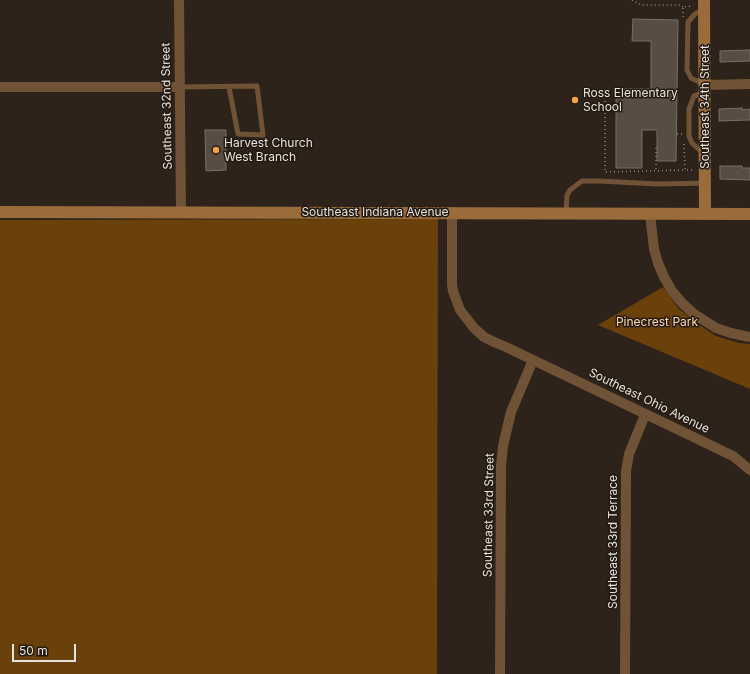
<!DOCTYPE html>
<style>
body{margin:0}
#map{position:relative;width:750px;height:674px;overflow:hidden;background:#2d231a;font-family:Inter,sans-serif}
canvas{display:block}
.scale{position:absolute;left:12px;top:644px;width:64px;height:18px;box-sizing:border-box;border:2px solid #e8e2dc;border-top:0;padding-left:5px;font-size:12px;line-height:14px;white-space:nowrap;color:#e8e2dc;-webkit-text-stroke:3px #231a11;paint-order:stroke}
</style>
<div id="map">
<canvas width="750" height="674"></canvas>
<div class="scale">50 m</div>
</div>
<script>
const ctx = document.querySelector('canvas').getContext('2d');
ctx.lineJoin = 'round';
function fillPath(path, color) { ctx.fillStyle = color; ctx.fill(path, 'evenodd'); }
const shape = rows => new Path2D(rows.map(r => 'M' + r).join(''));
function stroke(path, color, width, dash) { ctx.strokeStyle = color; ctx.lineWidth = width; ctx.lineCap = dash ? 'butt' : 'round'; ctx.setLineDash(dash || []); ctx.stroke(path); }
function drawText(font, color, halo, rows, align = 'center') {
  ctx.font = font + ' Inter,sans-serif'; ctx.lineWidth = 3; ctx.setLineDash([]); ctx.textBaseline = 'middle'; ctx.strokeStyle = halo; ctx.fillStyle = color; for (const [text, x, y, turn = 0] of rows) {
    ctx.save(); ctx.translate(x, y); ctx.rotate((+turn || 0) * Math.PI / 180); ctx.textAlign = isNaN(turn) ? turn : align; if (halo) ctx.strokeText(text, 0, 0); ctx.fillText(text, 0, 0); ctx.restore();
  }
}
const green = shape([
 [438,219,437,674,0,674,0,220],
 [663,287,678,308,695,322,716,336,739,343,750,344,750,389,598,325]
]);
const building = shape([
 [633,19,678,20,676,161,657,161,657,130,642,130,642,168,616,168,616,89,651,89,651,41,632,41,633,19],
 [750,50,750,61,720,62,720,51,750,50],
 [742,108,742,110,750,109,750,120,719,121,719,109,742,108],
 [205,130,226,130,226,170,206,171,205,130],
 [720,166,742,166,742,168,750,168,750,180,720,179,720,166]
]);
const path = shape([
 [632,0,641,5,680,5,683,7],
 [683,17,683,7,693,6],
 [605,89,605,172,684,170],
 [677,134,682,134],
 [684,144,685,170,694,170],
 [656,169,656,147]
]);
const lane = shape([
 [703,9,695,14,688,22,687,70,691,78,704,84],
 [180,87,257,86,263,135,238,134,229,87],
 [703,153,692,143,689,136,689,109,694,96,704,93],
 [566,213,567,195,570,190,582,181,599,181,658,184,705,183]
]);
const street = shape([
 [179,0,181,212],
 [705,85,750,84],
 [0,87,180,87],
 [452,212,452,285,453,291,460,310,474,328,484,337,494,342,506,347,733,456,750,470],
 [650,214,654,249,658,263,664,277,672,291,682,303,694,314,716,328,731,333,750,337],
 [500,674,501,466,503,446,511,412,533,360],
 [625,674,626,471,629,454,645,415]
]);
const secondary = shape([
 [704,0,705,214],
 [0,212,750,214]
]);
const markers = [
 [575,100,4,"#f5a346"],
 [216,150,4,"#f5a346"]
];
const poiNames = [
 ["Ross Elementary",583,93],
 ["School",583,107],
 ["Harvest Church",224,143],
 ["West Branch",224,157]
];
const streetNames = [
 ["Southeast 32nd Street",167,106,-91],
 ["Southeast 34th Street",705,107,-90],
 ["Southeast Indiana Avenue",375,212],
 ["Southeast Ohio Avenue",649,401,26],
 ["Southeast 33rd Street",489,515,-89],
 ["Southeast 33rd Terrace",613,542,-90]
];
const parkNames = [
 ["Pinecrest Park",657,322]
];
fillPath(green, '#6a400b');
fillPath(building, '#584d43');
stroke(building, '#7a6f64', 1);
stroke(path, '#8e867f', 1.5, [1, 3]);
stroke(lane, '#705336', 5);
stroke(street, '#705336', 10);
stroke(secondary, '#9a6c3c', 12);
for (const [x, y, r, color] of markers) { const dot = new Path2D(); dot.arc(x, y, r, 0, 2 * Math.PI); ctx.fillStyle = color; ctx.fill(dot); stroke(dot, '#231a11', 1.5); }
drawText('12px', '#e8e2dc', '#231a11', poiNames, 'left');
drawText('12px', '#e8e2dc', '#231a11', streetNames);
drawText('12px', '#ffd9b5', '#231a11', parkNames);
</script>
